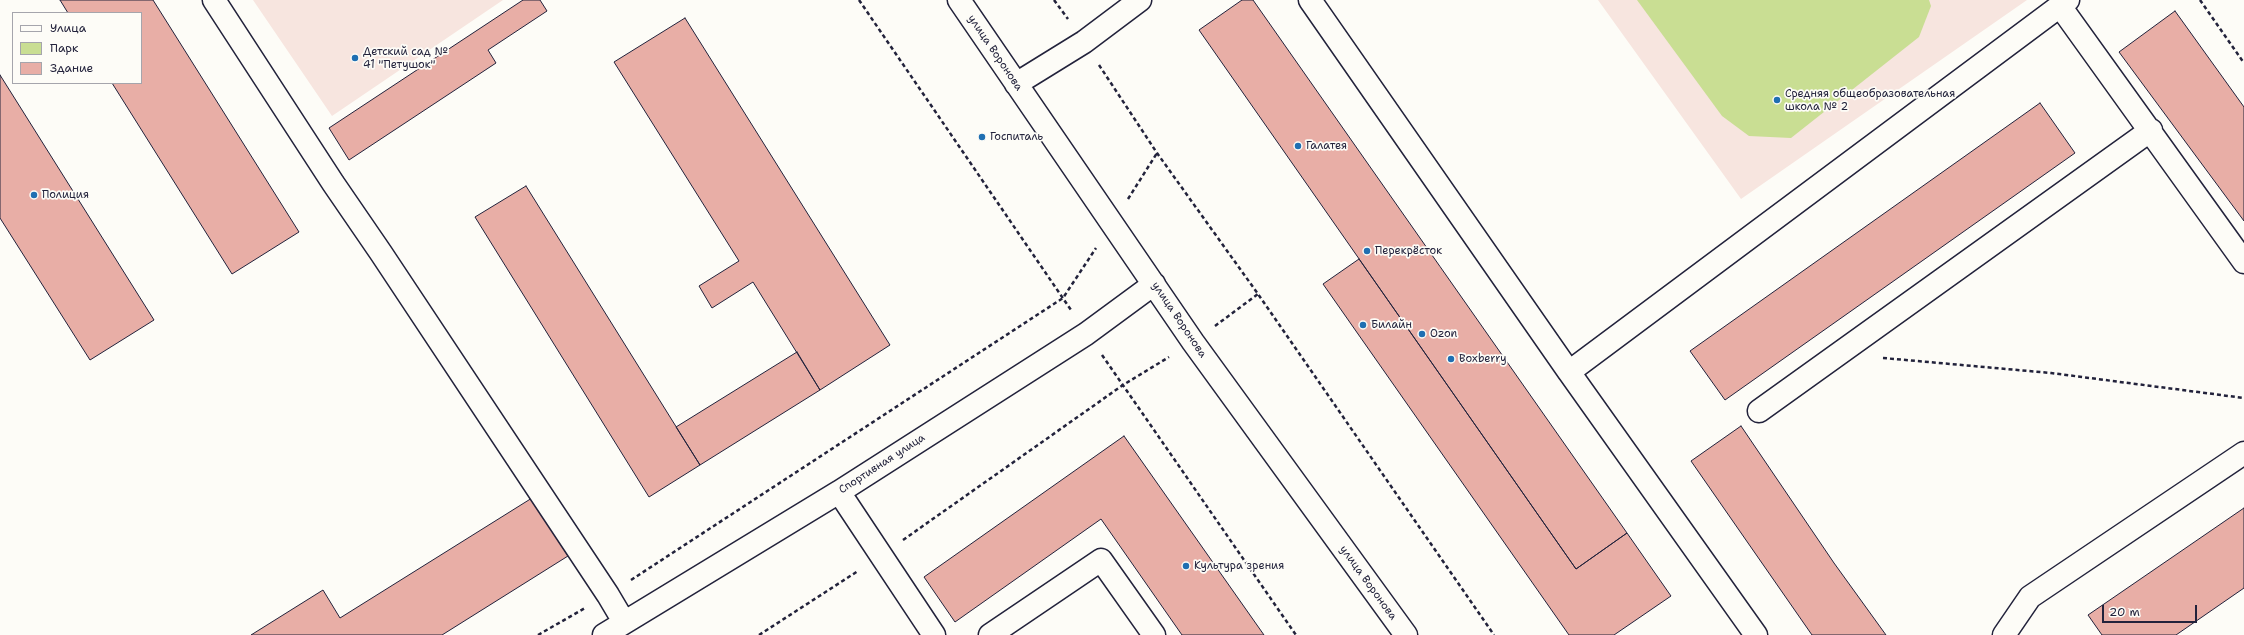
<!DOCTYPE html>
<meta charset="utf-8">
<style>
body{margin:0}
#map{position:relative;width:2244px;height:635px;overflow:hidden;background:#fdfcf7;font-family:"Shantell Sans",sans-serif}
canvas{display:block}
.legend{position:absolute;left:12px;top:12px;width:130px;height:72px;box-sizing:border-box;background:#fdfcf7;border:1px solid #a5a5ac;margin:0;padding:5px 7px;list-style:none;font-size:12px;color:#22223b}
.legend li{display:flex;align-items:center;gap:8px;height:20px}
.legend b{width:20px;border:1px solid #a5a5ac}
.scale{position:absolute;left:2102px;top:605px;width:95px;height:18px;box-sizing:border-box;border:2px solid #22223b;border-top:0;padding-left:5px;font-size:12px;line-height:14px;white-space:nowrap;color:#22223b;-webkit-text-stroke:3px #fdfcf7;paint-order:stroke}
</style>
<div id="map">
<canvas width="2244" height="635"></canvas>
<ul class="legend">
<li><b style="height:5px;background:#fdfcf7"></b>Улица</li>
<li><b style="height:11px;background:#c9de93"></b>Парк</li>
<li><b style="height:11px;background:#e8aea6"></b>Здание</li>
</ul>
<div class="scale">20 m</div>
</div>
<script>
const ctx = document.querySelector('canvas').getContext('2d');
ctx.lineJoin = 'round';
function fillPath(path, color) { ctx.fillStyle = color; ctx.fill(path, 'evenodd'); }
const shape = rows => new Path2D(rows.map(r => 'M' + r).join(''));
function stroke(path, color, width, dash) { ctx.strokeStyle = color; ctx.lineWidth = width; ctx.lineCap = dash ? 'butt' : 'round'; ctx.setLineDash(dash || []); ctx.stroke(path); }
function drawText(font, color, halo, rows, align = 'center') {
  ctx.font = font + ' "Shantell Sans",sans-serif'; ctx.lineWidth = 3.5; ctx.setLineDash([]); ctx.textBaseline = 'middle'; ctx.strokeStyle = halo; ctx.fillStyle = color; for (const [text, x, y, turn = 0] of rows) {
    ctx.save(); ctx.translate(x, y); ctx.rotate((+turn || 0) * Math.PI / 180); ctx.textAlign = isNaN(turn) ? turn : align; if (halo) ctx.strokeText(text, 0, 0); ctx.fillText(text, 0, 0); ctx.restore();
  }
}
const built = shape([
 [253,0,503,0,332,116],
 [1598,0,2027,0,1741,199]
]);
const green = shape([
 [1637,0,1929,0,1931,6,1919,37,1791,138,1749,136,1722,116]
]);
const building = shape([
 [60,0,153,0,299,232,232,274,112,83,141,83,141,13,68,13,60,0],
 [523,0,540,0,547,11,488,50,496,63,349,160,329,128,523,0],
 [1242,0,1253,0,1627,533,1576,569,1199,30,1242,0],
 [2175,11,2244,107,2244,221,2119,52,2175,11],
 [685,18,890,345,820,390,753,282,712,308,699,286,739,261,614,62,685,18],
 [0,75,154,320,90,360,0,218,0,75],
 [2040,103,2075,153,1725,400,1690,351,2040,103],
 [526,186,700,465,649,497,475,217,526,186],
 [1359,259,1576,569,1627,533,1671,596,1614,635,1569,635,1323,284,1359,259],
 [797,352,820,390,700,465,676,427,797,352],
 [1741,426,1834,563,1886,635,1812,635,1691,461,1741,426],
 [1124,436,1264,635,1182,635,1101,519,955,622,924,577,1124,436],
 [532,498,568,556,442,635,251,635,323,590,340,618,532,498],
 [2244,508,2244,588,2176,635,2102,635,2088,615,2244,508]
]);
const path = shape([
 [859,0,1071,310],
 [1054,0,1068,19],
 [2200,0,2244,63],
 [1099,65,1157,153,1258,294,1494,635],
 [1128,199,1157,153],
 [1215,326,1258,294],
 [1102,355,1296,635],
 [1883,358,2051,373,2244,398],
 [903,540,1123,385,1169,357],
 [631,580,1063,298,1096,248],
 [538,635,585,608],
 [759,635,858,571]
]);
const minor = shape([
 [214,0,333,183,381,253,608,595,624,622],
 [959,0,1193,342,1406,635],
 [1310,0,1569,372],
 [2060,6,2244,262],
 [1016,84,1084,42,1140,0],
 [1759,411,2151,130],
 [839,492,934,635],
 [604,635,839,492,1086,334,1154,284],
 [990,635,1101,560,1154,635],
 [1756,635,1569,372,2068,0],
 [2004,635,2030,597,2244,453]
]);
const markers = [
 [355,58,4,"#1f6fb2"],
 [1777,100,4,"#1f6fb2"],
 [982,137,4,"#1f6fb2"],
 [1298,146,4,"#1f6fb2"],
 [34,195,4,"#1f6fb2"],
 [1367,251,4,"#1f6fb2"],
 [1363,325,4,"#1f6fb2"],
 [1422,334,4,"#1f6fb2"],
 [1451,359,4,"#1f6fb2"],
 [1186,566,4,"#1f6fb2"]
];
const poiNames = [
 ["Детский сад №",363,52],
 ["41 \"Петушок\"",363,65],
 ["Средняя общеобразовательная",1785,94],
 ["школа № 2",1785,107],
 ["Госпиталь",990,137],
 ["Галатея",1306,146],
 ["Полиция",42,195],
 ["Перекрёсток",1375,251],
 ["Билайн",1371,325],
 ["Ozon",1430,334],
 ["Boxberry",1459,359],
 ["Культура зрения",1194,566]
];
const streetNames = [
 ["улица Воронова",995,53,56],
 ["улица Воронова",1179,320,56],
 ["Спортивная улица",882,464,-33],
 ["улица Воронова",1368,583,54]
];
fillPath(built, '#f7e5df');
fillPath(green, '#c9de93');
fillPath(building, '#e8aea6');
stroke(building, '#22223b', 1);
stroke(minor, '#22223b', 25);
stroke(path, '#22223b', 2.5, [4, 3]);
stroke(minor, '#fdfcf7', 22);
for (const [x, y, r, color] of markers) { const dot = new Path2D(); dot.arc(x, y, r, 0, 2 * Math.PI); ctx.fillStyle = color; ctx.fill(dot); stroke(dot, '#fdfcf7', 1.5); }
drawText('11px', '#22223b', '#fdfcf7', poiNames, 'left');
drawText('11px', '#22223b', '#fdfcf7', streetNames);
</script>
